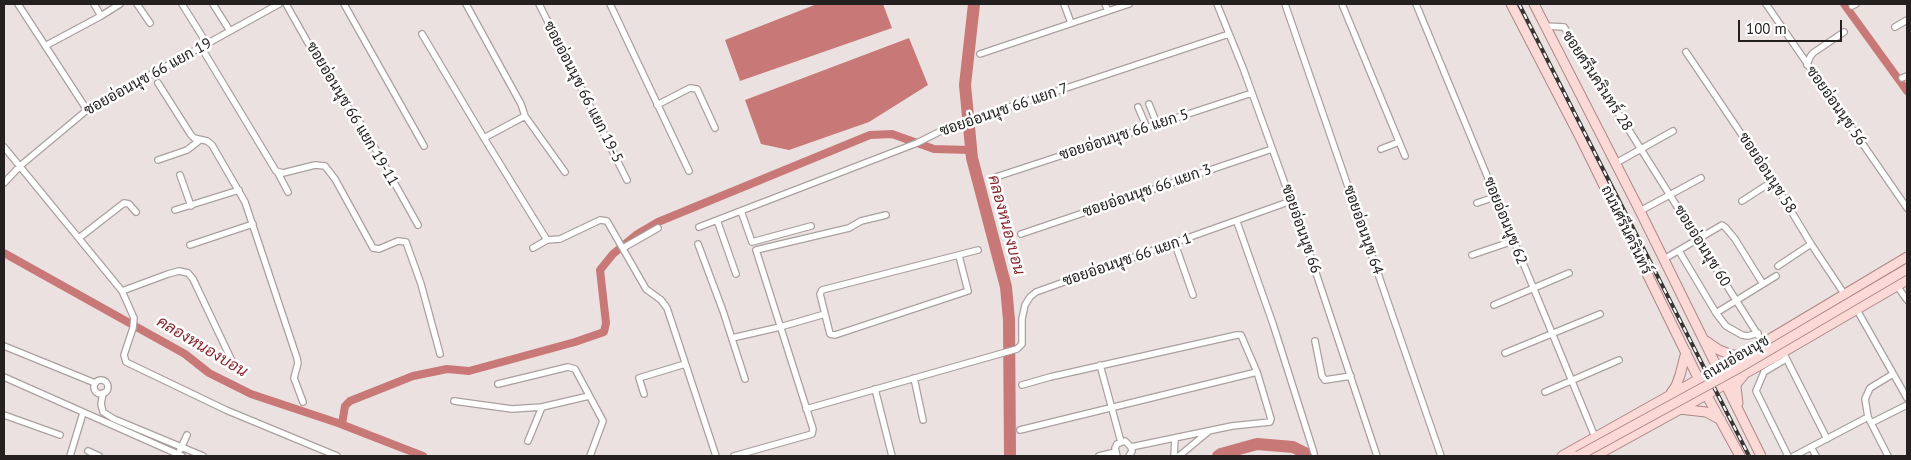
<!DOCTYPE html>
<meta charset="utf-8">
<style>
body{margin:0}
#map{position:relative;width:1911px;height:460px;overflow:hidden;background:#ebe1e0;font-family:"PT Sans",sans-serif}
canvas{display:block}
.frame{position:absolute;inset:0;border:5px solid #242020;pointer-events:none}
.scale{position:absolute;left:1738px;top:20px;width:104px;height:22px;box-sizing:border-box;border:2px solid #242020;border-top:0;padding-left:6px;font-size:15px;line-height:18px;white-space:nowrap;color:#242020;-webkit-text-stroke:4px #fff;paint-order:stroke}
</style>
<div id="map">
<canvas width="1911" height="460"></canvas>
<div class="frame"></div>
<div class="scale">100 m</div>
</div>
<script>
const ctx = document.querySelector('canvas').getContext('2d');
ctx.lineJoin = 'round';
function fillPath(path, color) { ctx.fillStyle = color; ctx.fill(path, 'evenodd'); }
const shape = rows => new Path2D(rows.map(r => 'M' + r).join(''));
function stroke(path, color, width, dash) { ctx.strokeStyle = color; ctx.lineWidth = width; ctx.lineCap = dash ? 'butt' : 'round'; ctx.setLineDash(dash || []); ctx.stroke(path); }
function drawText(font, color, halo, rows, align = 'center') {
  ctx.font = font + ' "PT Sans",Sarabun,sans-serif'; ctx.lineWidth = 5; ctx.setLineDash([]); ctx.textBaseline = 'middle'; ctx.strokeStyle = halo; ctx.fillStyle = color; for (const [text, x, y, turn = 0] of rows) {
    ctx.save(); ctx.translate(x, y); ctx.rotate((+turn || 0) * Math.PI / 180); ctx.textAlign = isNaN(turn) ? turn : align; if (halo) ctx.strokeText(text, 0, 0); ctx.fillText(text, 0, 0); ctx.restore();
  }
}
const water = shape([
 [817,4,883,4,892,28,740,81,725,40],
 [909,38,928,85,869,122,789,150,761,144,745,100]
]);
const canal = shape([
 [1844,4,1907,91],
 [4,253,185,354,209,373,251,394,338,423,423,456],
 [342,424,345,406,350,401,413,376,447,369,469,371,575,342,604,332,606,323,600,270,613,254,636,235,658,222,870,135,892,134,934,149,971,150]
]);
const river = shape([
 [974,4,965,85,972,158,1006,287,1009,320,1010,456],
 [1218,456,1221,454,1257,444,1293,447,1311,456]
]);
const minor = shape([
 [18,4,87,110],
 [137,4,150,23],
 [182,4,207,44],
 [213,4,230,31],
 [286,4,338,96,356,116,372,143,418,225],
 [344,4,424,146],
 [466,4,521,104,525,116,565,172],
 [539,4,627,180],
 [610,4,689,171],
 [1064,4,1071,23],
 [1105,4,1108,11],
 [1217,4,1243,68,1302,231,1377,456],
 [1285,4,1441,456],
 [1342,4,1405,156],
 [1416,4,1595,437],
 [1766,4,1907,208],
 [1852,6,1856,4],
 [101,16,120,4],
 [1545,26,1564,27,1763,343],
 [1895,27,1907,20],
 [422,34,484,138,547,240],
 [45,46,101,16,94,4],
 [201,47,276,171,283,173,315,165,325,166,335,179,373,248,379,249,398,241,406,242,421,284,440,354],
 [1686,52,1773,181,1811,244,1845,295],
 [980,54,1129,4],
 [1807,65,1810,57,1813,53,1844,32],
 [1902,78,1907,76],
 [158,83,191,135,194,138,207,141,212,145,245,202,297,358,298,363,294,378,303,402],
 [1149,104,1157,124],
 [657,105,690,88,697,89,715,128],
 [1138,107,1147,128],
 [484,138,525,116],
 [4,147,122,291,134,318,133,328,124,355,126,362,226,410,337,456],
 [1381,149,1399,142],
 [158,160,187,150,200,140],
 [1616,163,1673,131],
 [278,173,288,192],
 [180,175,191,206],
 [996,177,1252,93],
 [4,183,20,166,87,110,279,4],
 [1742,201,1773,181],
 [1477,203,1495,197],
 [175,210,239,190],
 [741,211,752,242,811,226],
 [1640,211,1701,178],
 [717,220,736,274],
 [1237,222,1273,324,1314,453],
 [699,227,917,143,949,127,1229,34],
 [1021,234,1272,149],
 [79,238,124,203,129,204,136,212],
 [698,244,723,311,745,379],
 [1175,244,1193,295],
 [190,245,253,224],
 [533,248,547,240,560,239,600,220,607,221,646,289,661,300,667,308,716,456],
 [623,248,658,228],
 [1679,251,1716,313,1726,326,1742,335,1748,336,1758,333],
 [1472,255,1513,241],
 [959,256,968,291,835,335,830,334,820,294,822,290,978,250],
 [1664,259,1722,225,1725,227,1735,239,1763,284],
 [1778,266,1811,244],
 [1897,286,1907,300],
 [122,291,168,274,179,271,188,273,193,279,232,361],
 [1494,305,1569,273],
 [1857,310,1907,398],
 [1716,313,1776,276],
 [732,338,780,327,825,314],
 [1315,341,1322,376,1325,380,1351,376],
 [4,346,95,383],
 [1505,353,1600,314],
 [1785,356,1827,439],
 [1786,359,1764,372,1756,391,1788,456],
 [1100,365,1121,442],
 [4,377,182,456],
 [914,378,923,420],
 '94 387a7 7 0 1 1 14 0a7 7 0 1 1-14 0Z',
 [498,384,568,367,575,369,603,421,590,456],
 [1022,385,1050,377,1237,335,1241,335,1257,372,1271,419,1270,422,1232,426,1131,447],
 [875,389,892,456],
 [1545,392,1619,360],
 [103,393,101,404,103,412,114,419,203,456],
 [644,394,639,378,685,364],
 [454,401,512,409,542,407],
 [806,409,1017,349,1022,344,1022,319,1025,305,1030,297,1036,292,1291,201],
 [4,415,60,435],
 [1871,423,1907,405],
 [1020,430,1257,372],
 [528,441,542,407,589,396],
 [1811,447,1816,456],
 [180,450,187,435],
 [88,451,99,456],
 [70,456,83,413],
 [734,456,812,434,813,429,756,250,849,228,861,221,886,215],
 [1099,456,1115,452],
 [1117,456,1115,448,1117,444,1125,441,1131,447,1132,451,1129,456],
 [1174,456,1175,438],
 [1179,456,1208,432],
 [1794,456,1868,417],
 [1888,456,1868,417,1865,399,1870,388,1893,374]
]);
const primary = shape([
 [1511,4,1582,141,1706,394,1740,456],
 [1534,4,1640,211,1761,456],
 [1706,341,1719,350,1732,355,1741,355],
 [1671,393,1676,386,1680,375,1686,352],
 [1738,403,1736,387,1737,383,1743,376],
 [1679,409,1706,412,1721,420],
 [1562,456,1763,343,1907,257],
 [1595,456,1773,358,1907,280]
]);
const rail = shape([
 [1519,4,1749,456]
]);
const primaryBridge = shape([
 [1578,456,1737,369,1907,269]
]);
const streetNames = [
 ["ซอยอ่อนนุช 66 แยก 19",148,77,-29],
 ["ซอยศรีนครินทร์ 28",1597,81,57],
 ["ซอยอ่อนนุช 66 แยก 19-5",583,92,63],
 ["ซอยอ่อนนุช 56",1836,106,55],
 ["ซอยอ่อนนุช 66 แยก 7",1004,110,-19],
 ["ซอยอ่อนนุช 66 แยก 19-11",352,114,59],
 ["ซอยอ่อนนุช 66 แยก 5",1124,135,-18],
 ["ซอยอ่อนนุช 58",1767,173,57],
 ["ซอยอ่อนนุช 66 แยก 3",1147,191,-19],
 ["ซอยอ่อนนุช 62",1505,221,68],
 ["ซอยอ่อนนุช 66",1301,229,71],
 ["ซอยอ่อนนุช 64",1363,230,71],
 ["ถนนศรีนครินทร์",1626,230,64],
 ["ซอยอ่อนนุช 60",1702,246,58],
 ["ซอยอ่อนนุช 66 แยก 1",1127,260,-19],
 ["ถนนอ่อนนุช",1736,358,-30]
];
const waterNames = [
 ["คลองหนองบอน",1006,225,75],
 ["คลองหนองบอน",202,347,31]
];
fillPath(water, '#c87876');
stroke(canal, '#c87876', 8);
stroke(river, '#c87876', 12);
stroke(minor, '#a9a09f', 8);
stroke(primary, '#ae8886', 11);
stroke(minor, '#fff', 5.5);
stroke(primary, '#fbd9d7', 9);
stroke(rail, '#393535', 4);
stroke(rail, '#fff', 2, [5.5]);
stroke(primaryBridge, '#ae8886', 11, []);
stroke(primaryBridge, '#fbd9d7', 9);
drawText('15px', '#242020', '#fff', streetNames);
drawText('italic 16px', '#87262d', '#fff', waterNames);
</script>
